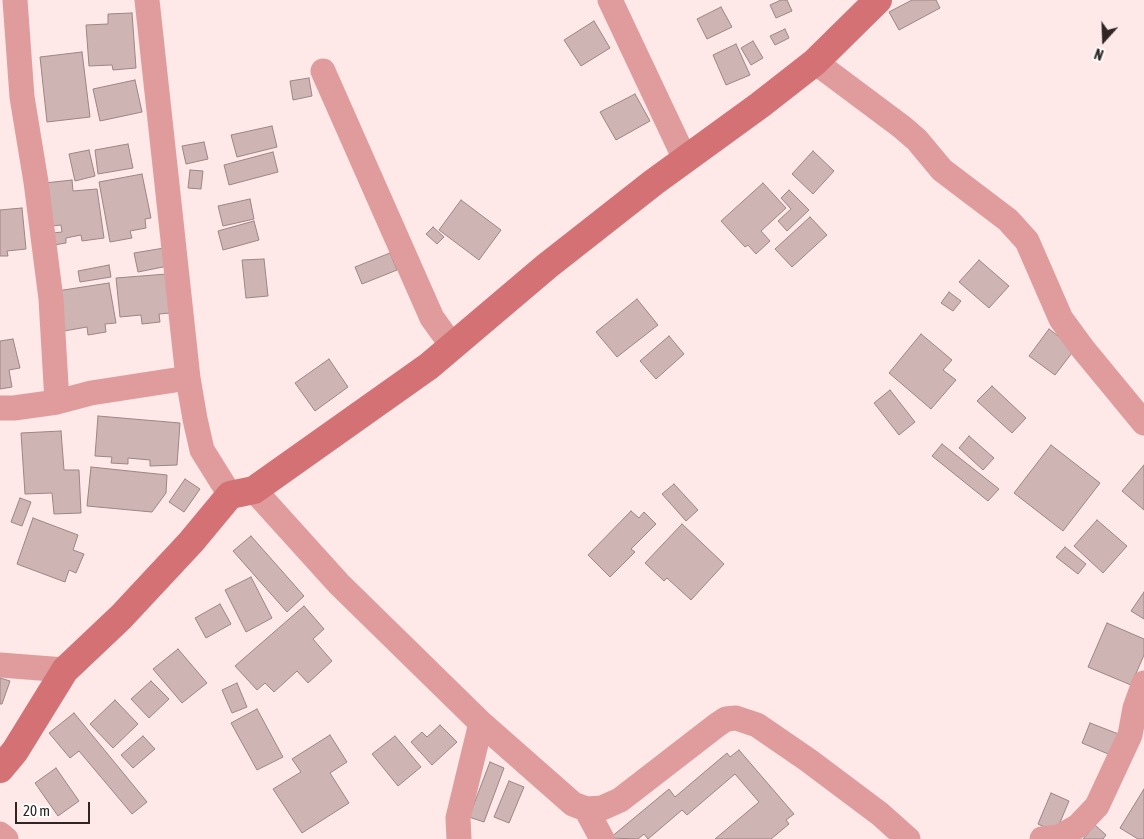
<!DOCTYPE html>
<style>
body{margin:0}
#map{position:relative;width:1144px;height:839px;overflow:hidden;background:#fee8e8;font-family:"Asap Condensed",sans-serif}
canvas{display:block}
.north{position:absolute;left:1079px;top:15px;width:50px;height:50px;-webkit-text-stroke:4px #fcfcfc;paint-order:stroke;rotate:200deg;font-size:14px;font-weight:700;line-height:20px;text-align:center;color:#2f2525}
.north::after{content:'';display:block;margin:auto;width:18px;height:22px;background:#2f2525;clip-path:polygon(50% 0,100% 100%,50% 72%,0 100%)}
.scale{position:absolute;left:15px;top:802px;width:75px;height:22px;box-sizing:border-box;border:2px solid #2f2525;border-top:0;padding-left:6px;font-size:15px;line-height:18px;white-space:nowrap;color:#2f2525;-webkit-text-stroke:4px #fcfcfc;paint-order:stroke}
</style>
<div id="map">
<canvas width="1144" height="839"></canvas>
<div class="north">N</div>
<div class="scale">20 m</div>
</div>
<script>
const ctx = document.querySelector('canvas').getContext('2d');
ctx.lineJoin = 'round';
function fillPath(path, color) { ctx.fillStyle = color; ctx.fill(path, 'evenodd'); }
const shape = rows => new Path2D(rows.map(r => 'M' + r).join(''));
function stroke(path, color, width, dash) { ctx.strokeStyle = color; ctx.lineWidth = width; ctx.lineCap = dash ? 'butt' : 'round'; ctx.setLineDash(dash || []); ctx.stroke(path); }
const building = shape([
 [781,0,787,0,792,11,776,18,770,5,781,0],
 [912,0,936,0,940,8,899,30,889,12,912,0],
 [721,7,732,27,707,39,697,19,721,7],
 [132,13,136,68,113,70,112,65,89,66,86,25,108,24,108,14,132,13],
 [594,21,610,48,581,66,564,40,594,21],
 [785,29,789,38,775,45,770,36,785,29],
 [753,41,763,58,751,65,741,48,753,41],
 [736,44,750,75,726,85,713,55,736,44],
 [82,52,90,117,47,122,40,57,82,52],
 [309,78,312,96,293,100,290,81,309,78],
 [135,80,142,112,100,121,93,89,135,80],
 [635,94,650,121,616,140,600,112,635,94],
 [272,126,277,147,237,157,231,135,272,126],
 [204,142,208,159,186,164,182,146,204,142],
 [128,144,133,168,98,174,95,150,128,144],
 [89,150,95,176,75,181,69,154,89,150],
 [813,151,834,171,813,194,792,174,813,151],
 [273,152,278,172,229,185,224,165,273,152],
 [190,170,203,171,201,189,188,188,190,170],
 [142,174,151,218,145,219,146,228,130,231,132,238,110,242,99,182,142,174],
 [72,180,73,191,97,189,104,238,82,241,81,235,66,238,66,243,54,245,53,233,62,232,61,225,52,226,45,183,72,180],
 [763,183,786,208,761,231,770,241,756,254,748,245,745,247,721,221,763,183],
 [789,190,809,210,787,231,778,221,791,209,781,198,789,190],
 [250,199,254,219,223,226,218,206,250,199],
 [461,200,501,230,479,260,439,230,461,200],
 [22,208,26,249,7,251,8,256,0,256,0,210,22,208],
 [810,217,827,235,792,267,775,249,810,217],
 [254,221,259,240,223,250,218,231,254,221],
 [433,227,444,237,437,244,426,234,433,227],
 [164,248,168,266,138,272,134,253,164,248],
 [390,253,397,270,362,284,355,267,390,253],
 [264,259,268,296,246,298,242,260,264,259],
 [979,260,1009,286,989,308,959,282,979,260],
 [109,265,111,277,80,282,78,271,109,265],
 [167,274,171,313,159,314,160,322,142,324,141,315,120,317,116,278,167,274],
 [109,283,116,323,105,324,106,332,88,335,87,327,64,331,57,291,109,283],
 [949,292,961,301,953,311,941,303,949,292],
 [637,299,658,325,617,357,596,332,637,299],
 [1049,329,1075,349,1055,375,1029,356,1049,329],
 [921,334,952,360,943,370,956,380,931,409,889,373,921,334],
 [669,336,684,354,656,379,640,361,669,336],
 [13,339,20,368,9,370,12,387,0,389,0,341,13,339],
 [329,359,348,387,315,411,295,383,329,359],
 [992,386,1026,418,1012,433,977,401,992,386],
 [890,390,915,422,899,435,874,403,890,390],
 [98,416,180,423,177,465,150,466,150,460,128,458,128,464,111,463,112,457,95,456,98,416],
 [61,431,64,470,79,470,81,513,54,514,52,493,25,494,21,433,61,431],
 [969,436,994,458,983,470,959,448,969,436],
 [942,444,999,489,988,501,932,456,942,444],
 [1051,445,1100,483,1063,531,1014,493,1051,445],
 [1144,465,1144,510,1122,491,1144,465],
 [91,467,167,475,166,493,152,512,87,506,91,467],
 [185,479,200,489,184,512,169,502,185,479],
 [674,484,698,510,686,521,662,494,674,484],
 [20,498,31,502,22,526,11,522,20,498],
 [631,511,639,518,644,512,656,524,631,549,635,552,610,577,588,555,631,511],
 [33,518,78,535,73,550,84,554,76,573,69,570,65,582,17,564,33,518],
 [1097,520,1127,546,1103,573,1074,546,1097,520],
 [682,524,724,564,691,600,667,578,664,581,645,563,682,524],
 [251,536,304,596,287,612,233,551,251,536],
 [1065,547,1086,564,1078,574,1056,557,1065,547],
 [251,577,272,618,246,632,225,590,251,577],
 [1144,592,1144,619,1131,611,1144,592],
 [220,604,231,624,206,638,195,618,220,604],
 [304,606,324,629,313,639,332,661,308,683,297,671,274,692,265,683,257,690,235,666,304,606],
 [1107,623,1144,639,1144,655,1131,685,1088,667,1107,623],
 [178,649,207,683,182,703,153,669,178,649],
 [0,678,10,681,2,704,0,704,0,678],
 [151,681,169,699,149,718,131,699,151,681],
 [237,683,247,707,232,713,222,690,237,683],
 [115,700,138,724,113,748,90,724,115,700],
 [257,709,283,757,257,770,231,723,257,709],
 [74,713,147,802,132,814,79,751,70,758,49,733,74,713],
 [1090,723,1121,735,1113,756,1082,743,1090,723],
 [440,725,457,742,432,765,411,742,422,732,427,737,440,725],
 [330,735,347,762,330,773,349,803,302,833,273,789,301,772,292,759,330,735],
 [143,736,155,749,133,768,121,755,143,736],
 [395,736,421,767,398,786,372,754,395,736],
 [739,750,794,814,786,820,789,824,771,839,715,839,759,802,735,774,687,815,682,810,648,839,644,834,638,839,610,838,669,789,675,797,727,753,730,757,739,750],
 [490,762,504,768,484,822,469,817,490,762],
 [56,768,79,801,58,816,35,783,56,768],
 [509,781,524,787,509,823,494,817,509,781],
 [1144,789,1144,839,1138,839,1120,828,1144,789],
 [1051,793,1069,801,1056,832,1038,824,1051,793],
 [1095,825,1106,835,1103,839,1083,839,1095,825]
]);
const street = shape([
 [15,0,22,97,36,182,51,299,57,402,91,393,188,378],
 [147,0,188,378,195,419,202,450,230,495],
 [610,0,685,159],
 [815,62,902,127,917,140,942,170,1008,220,1027,241,1061,319,1083,349,1144,423],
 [323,71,432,318,453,347],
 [0,408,14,408,57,402],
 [254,490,339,584,481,723,573,804,586,809,602,808,620,800,717,725,726,719,736,718,757,725,808,760,880,814,908,839],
 [0,665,65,670],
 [586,809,602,839],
 [0,834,6,839],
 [459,839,458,818,481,723],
 [1042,839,1059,837,1078,826,1097,806,1130,735,1135,708,1144,683]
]);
const secondary = shape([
 [0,769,15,751,65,670,121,617,191,542,230,495,254,490,429,366,547,266,654,182,760,105,815,62,878,0]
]);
fillPath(building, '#ceb4b3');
stroke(building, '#9e8585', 1);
stroke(street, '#e09c9c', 25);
stroke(secondary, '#d47174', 28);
</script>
